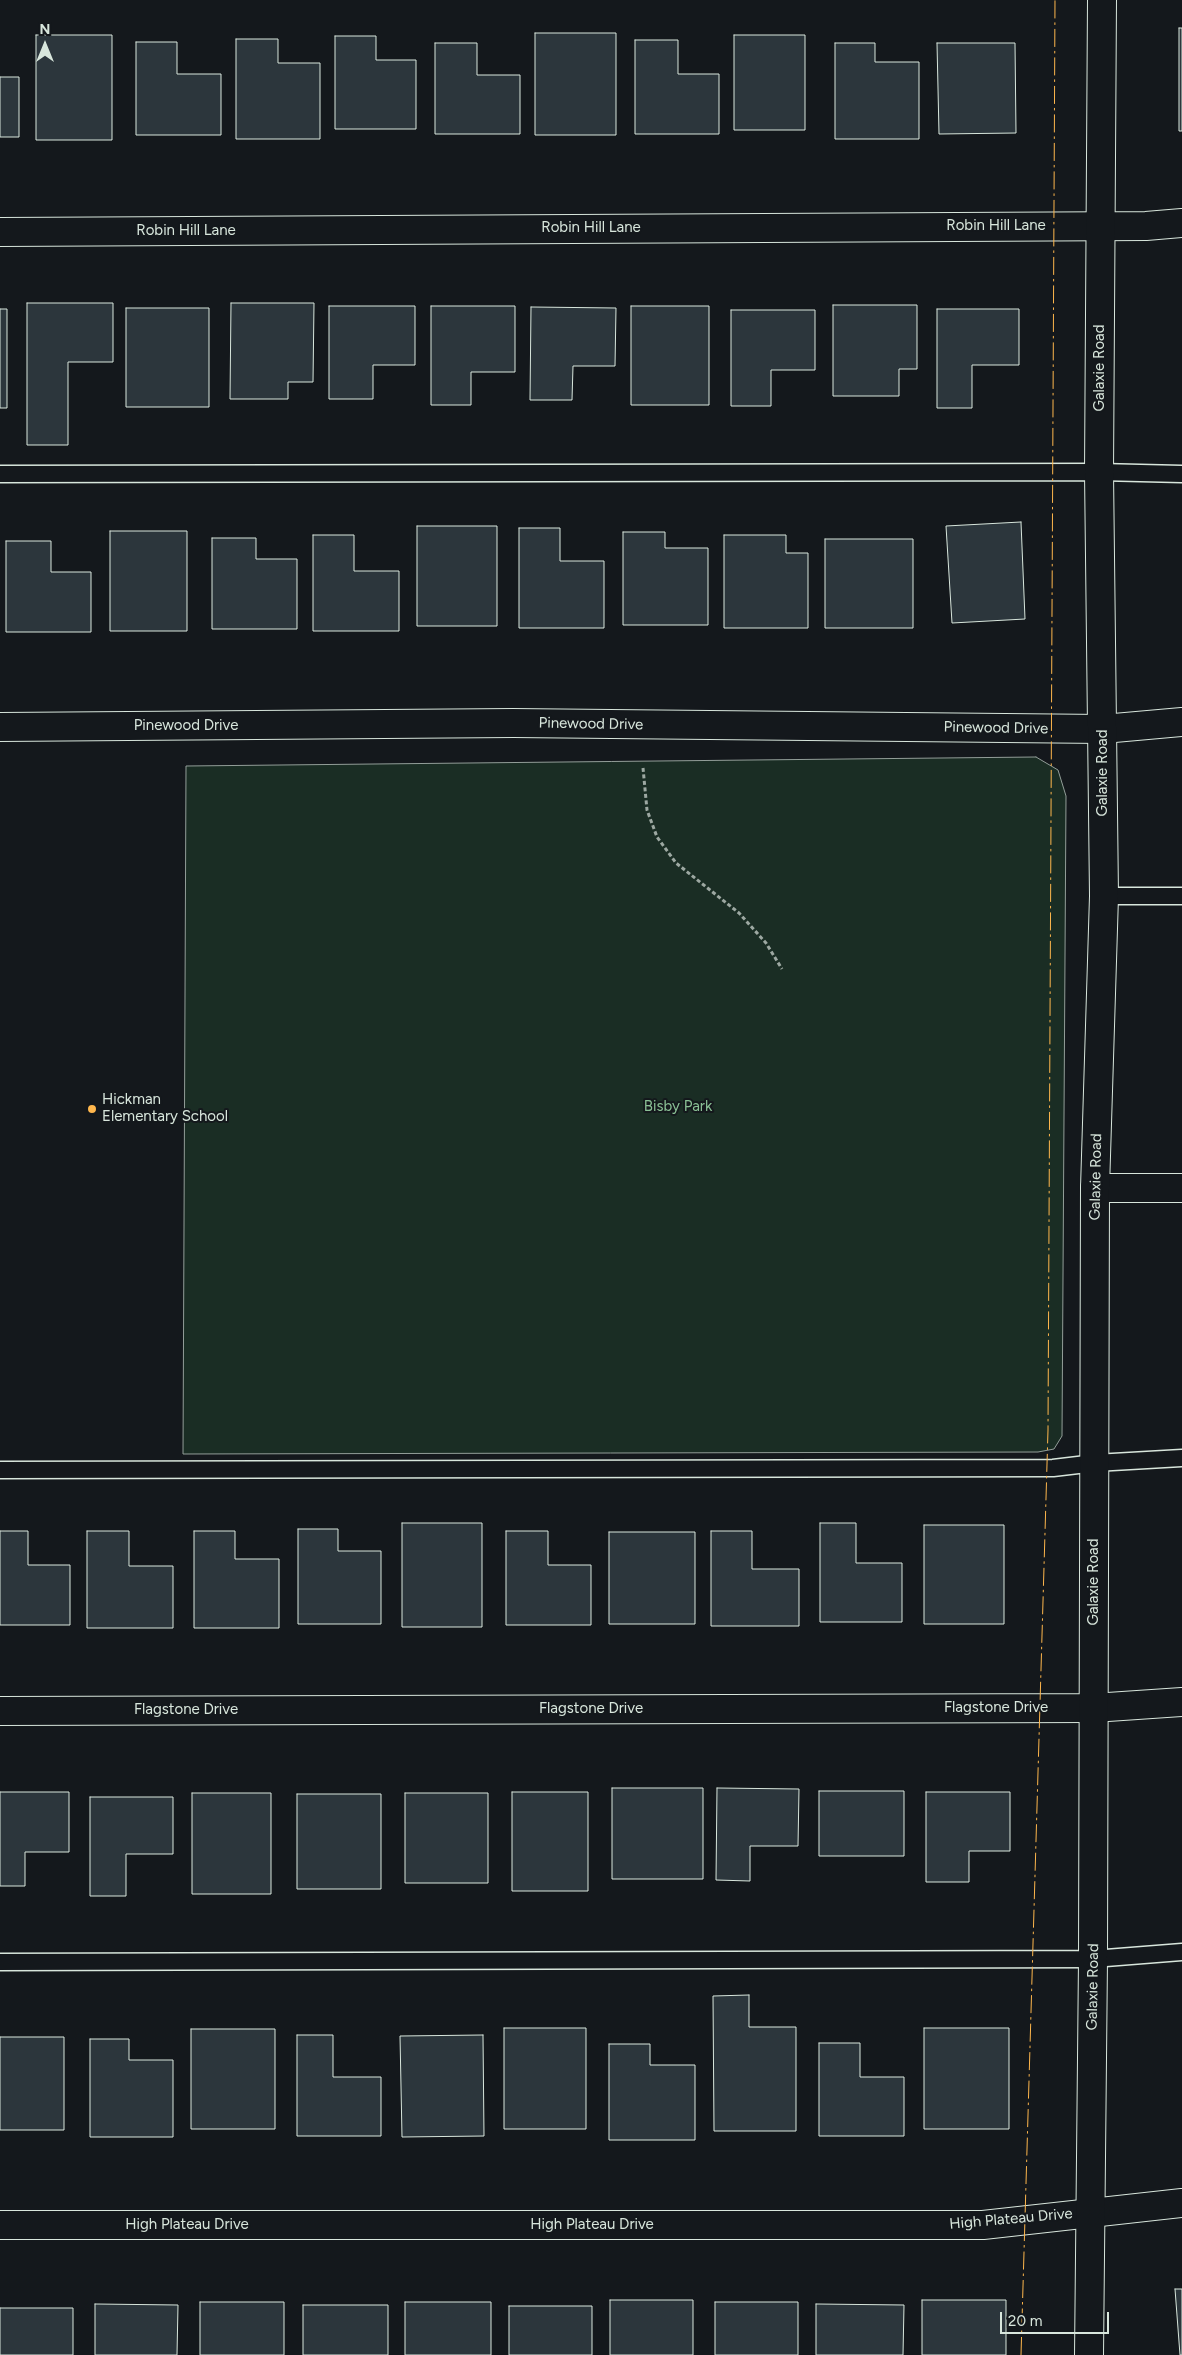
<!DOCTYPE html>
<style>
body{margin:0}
#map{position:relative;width:1182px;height:2355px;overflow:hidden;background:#14181c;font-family:Figtree,sans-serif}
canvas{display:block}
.north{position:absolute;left:20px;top:20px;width:50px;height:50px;-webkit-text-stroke:4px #14181c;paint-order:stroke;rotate:0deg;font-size:14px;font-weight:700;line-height:20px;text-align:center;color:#d8e6dc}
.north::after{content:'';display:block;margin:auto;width:18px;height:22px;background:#d8e6dc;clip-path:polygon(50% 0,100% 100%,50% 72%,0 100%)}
.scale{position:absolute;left:1000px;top:2312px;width:109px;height:22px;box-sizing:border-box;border:2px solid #d8e6dc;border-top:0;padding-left:6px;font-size:15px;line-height:18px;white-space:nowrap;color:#d8e6dc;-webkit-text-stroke:4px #14181c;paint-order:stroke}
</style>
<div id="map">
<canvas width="1182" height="2355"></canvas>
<div class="north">N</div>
<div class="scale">20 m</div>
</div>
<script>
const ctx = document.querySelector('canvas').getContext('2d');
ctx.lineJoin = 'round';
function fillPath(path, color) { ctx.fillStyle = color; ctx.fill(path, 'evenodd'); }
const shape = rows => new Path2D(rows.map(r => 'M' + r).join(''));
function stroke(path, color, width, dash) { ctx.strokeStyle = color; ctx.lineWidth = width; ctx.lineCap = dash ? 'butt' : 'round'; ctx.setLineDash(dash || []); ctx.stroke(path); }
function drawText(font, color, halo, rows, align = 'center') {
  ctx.font = font + ' Figtree,sans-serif'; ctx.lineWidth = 4; ctx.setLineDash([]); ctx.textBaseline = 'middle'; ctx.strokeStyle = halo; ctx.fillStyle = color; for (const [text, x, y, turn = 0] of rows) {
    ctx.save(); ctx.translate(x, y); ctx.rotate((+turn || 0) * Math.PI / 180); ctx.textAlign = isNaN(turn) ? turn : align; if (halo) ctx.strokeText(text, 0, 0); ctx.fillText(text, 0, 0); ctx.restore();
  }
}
const green = shape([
 [1036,757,1058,770,1066,796,1062,1436,1054,1449,1038,1452,183,1454,186,766,1036,757]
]);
const building = shape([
 [1179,28,1182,28,1182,131,1179,131,1179,28],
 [535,33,616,33,616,135,535,135,535,33],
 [36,35,112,35,112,140,36,140,36,35],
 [734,35,805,35,805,130,734,130,734,35],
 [335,36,376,36,376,60,416,60,416,129,335,129,335,36],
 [236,39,278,39,278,63,320,63,320,139,236,139,236,39],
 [635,40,678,40,678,74,719,74,719,134,635,134,635,40],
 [136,42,177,42,177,74,221,74,221,135,136,135,136,42],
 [435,43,477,43,477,75,520,75,520,134,435,134,435,43],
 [835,43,875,43,875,62,919,62,919,139,835,139,835,43],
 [937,43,1015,43,1016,133,939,134,937,43],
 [0,77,19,77,19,137,0,137,0,77],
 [27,303,113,303,113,362,68,362,68,445,27,445,27,303],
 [231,303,314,303,313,382,288,382,288,399,230,399,231,303],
 [833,305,917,305,917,369,899,369,899,396,833,396,833,305],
 [329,306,415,306,415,365,373,365,373,399,329,399,329,306],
 [431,306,515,306,515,372,471,372,471,405,431,405,431,306],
 [631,306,709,306,709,405,631,405,631,306],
 [531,307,616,308,615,366,573,366,572,400,530,400,531,307],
 [126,308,209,308,209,407,126,407,126,308],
 [0,309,7,309,7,408,0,408,0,309],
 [937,309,1019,309,1019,365,972,365,972,408,937,408,937,309],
 [731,310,815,310,815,370,771,370,771,406,731,406,731,310],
 [1021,522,1025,619,952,623,946,526,1021,522],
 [417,526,497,526,497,626,417,626,417,526],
 [519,528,560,528,560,561,604,561,604,628,519,628,519,528],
 [110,531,187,531,187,631,110,631,110,531],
 [623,532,665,532,665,548,708,548,708,625,623,625,623,532],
 [313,535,354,535,354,571,399,571,399,631,313,631,313,535],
 [724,535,786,535,786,553,808,553,808,628,724,628,724,535],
 [212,538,256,538,256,559,297,559,297,629,212,629,212,538],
 [825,539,913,539,913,628,825,628,825,539],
 [6,541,51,541,51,572,91,572,91,632,6,632,6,541],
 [402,1523,482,1523,482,1627,402,1627,402,1523],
 [820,1523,856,1523,856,1563,902,1563,902,1622,820,1622,820,1523],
 [924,1525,1004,1525,1004,1624,924,1624,924,1525],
 [298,1529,338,1529,338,1551,381,1551,381,1624,298,1624,298,1529],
 [0,1531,28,1531,28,1565,70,1565,70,1625,0,1625,0,1531],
 [87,1531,129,1531,129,1566,173,1566,173,1628,87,1628,87,1531],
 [194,1531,235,1531,235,1559,279,1559,279,1628,194,1628,194,1531],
 [506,1531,548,1531,548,1565,591,1565,591,1625,506,1625,506,1531],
 [711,1531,752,1531,752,1569,799,1569,799,1626,711,1626,711,1531],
 [609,1532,695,1532,695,1624,609,1624,609,1532],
 [612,1788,703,1788,703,1879,612,1879,612,1788],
 [717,1788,799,1789,798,1846,750,1846,750,1881,716,1880,717,1788],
 [819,1791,904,1791,904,1856,819,1856,819,1791],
 [0,1792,69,1792,69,1852,25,1852,25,1886,0,1886,0,1792],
 [512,1792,588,1792,588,1891,512,1891,512,1792],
 [926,1792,1010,1792,1010,1851,969,1851,969,1882,926,1882,926,1792],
 [192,1793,271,1793,271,1894,192,1894,192,1793],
 [405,1793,488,1793,488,1883,405,1883,405,1793],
 [297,1794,381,1794,381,1889,297,1889,297,1794],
 [90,1797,173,1797,173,1854,126,1854,126,1896,90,1896,90,1797],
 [749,1995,749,2027,796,2027,796,2131,714,2131,713,1996,749,1995],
 [504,2028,586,2028,586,2129,504,2129,504,2028],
 [924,2028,1009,2028,1009,2129,924,2129,924,2028],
 [191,2029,275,2029,275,2129,191,2129,191,2029],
 [297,2035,333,2035,333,2077,381,2077,381,2136,297,2136,297,2035],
 [483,2035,484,2136,402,2137,400,2036,483,2035],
 [0,2037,64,2037,64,2130,0,2130,0,2037],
 [90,2039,129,2039,129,2060,173,2060,173,2137,90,2137,90,2039],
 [819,2043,860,2043,860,2077,904,2077,904,2136,819,2136,819,2043],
 [609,2044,650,2044,650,2065,695,2065,695,2140,609,2140,609,2044],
 [1175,2289,1182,2289,1182,2355,1180,2355,1175,2289],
 [610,2300,693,2300,693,2355,610,2355,610,2300],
 [922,2300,1006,2300,1006,2355,922,2355,922,2300],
 [200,2302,284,2302,284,2355,200,2355,200,2302],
 [405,2302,491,2302,491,2355,405,2355,405,2302],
 [715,2302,798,2302,798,2355,715,2355,715,2302],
 [95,2304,178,2305,177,2355,95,2355,95,2304],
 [816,2304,904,2305,903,2355,816,2355,816,2304],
 [303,2305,388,2305,388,2355,303,2355,303,2305],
 [509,2306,592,2306,592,2355,509,2355,509,2306],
 [0,2308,73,2308,73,2355,0,2355,0,2308]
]);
const path = shape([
 [643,768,647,810,657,837,676,863,739,913,766,943,782,969]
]);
const lane = shape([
 [0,474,1099,472,1182,474],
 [1104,896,1182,896],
 [0,1470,1053,1468,1095,1463,1182,1458],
 [0,1962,1093,1959,1182,1952]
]);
const street = shape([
 [0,232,1146,226,1182,223],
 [0,727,513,723,1103,729,1182,722],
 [1095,1188,1182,1188],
 [0,1711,1093,1708,1182,1702],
 [0,2225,983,2225,1182,2203]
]);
const secondary = shape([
 [1089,2355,1093,1959,1095,1188,1104,896,1099,472,1102,0]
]);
const power = shape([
 [1021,2355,1048,1430,1055,0]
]);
const markers = [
 [92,1109,5,"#ffb74d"]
];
const streetNames = [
 ["Robin Hill Lane",996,226],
 ["Robin Hill Lane",591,228],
 ["Robin Hill Lane",186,231],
 ["Galaxie Road",1100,368,-90],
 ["Pinewood Drive",591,724,1],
 ["Pinewood Drive",186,726],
 ["Pinewood Drive",996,728,1],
 ["Galaxie Road",1103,773,-90],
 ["Galaxie Road",1096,1177,-89],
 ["Galaxie Road",1094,1582,-90],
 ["Flagstone Drive",996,1708],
 ["Flagstone Drive",591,1709],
 ["Flagstone Drive",186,1710],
 ["Galaxie Road",1093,1987,-89],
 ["High Plateau Drive",1011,2219,-5],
 ["High Plateau Drive",187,2225],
 ["High Plateau Drive",592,2225]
];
const poiNames = [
 ["Hickman",102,1100],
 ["Elementary School",102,1117]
];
const parkNames = [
 ["Bisby Park",678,1107]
];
fillPath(green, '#1a2d24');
stroke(green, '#939e99', 1);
fillPath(building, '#2c363c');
stroke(building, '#d8e6dc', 1);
stroke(lane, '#d8e6dc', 19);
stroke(street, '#d8e6dc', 30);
stroke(secondary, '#d8e6dc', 30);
stroke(path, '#9da8a2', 3, [4, 2.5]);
stroke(lane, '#14181c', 16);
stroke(street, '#14181c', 28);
stroke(secondary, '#14181c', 28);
stroke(power, '#ffb74d', 1, [18, 4, 2.5, 4]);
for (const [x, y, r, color] of markers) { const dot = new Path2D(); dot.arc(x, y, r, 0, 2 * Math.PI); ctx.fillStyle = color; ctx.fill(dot); stroke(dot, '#14181c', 2); }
drawText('15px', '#d8e6dc', '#14181c', streetNames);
drawText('15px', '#d8e6dc', '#14181c', poiNames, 'left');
drawText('15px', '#8ac095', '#14181c', parkNames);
</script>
